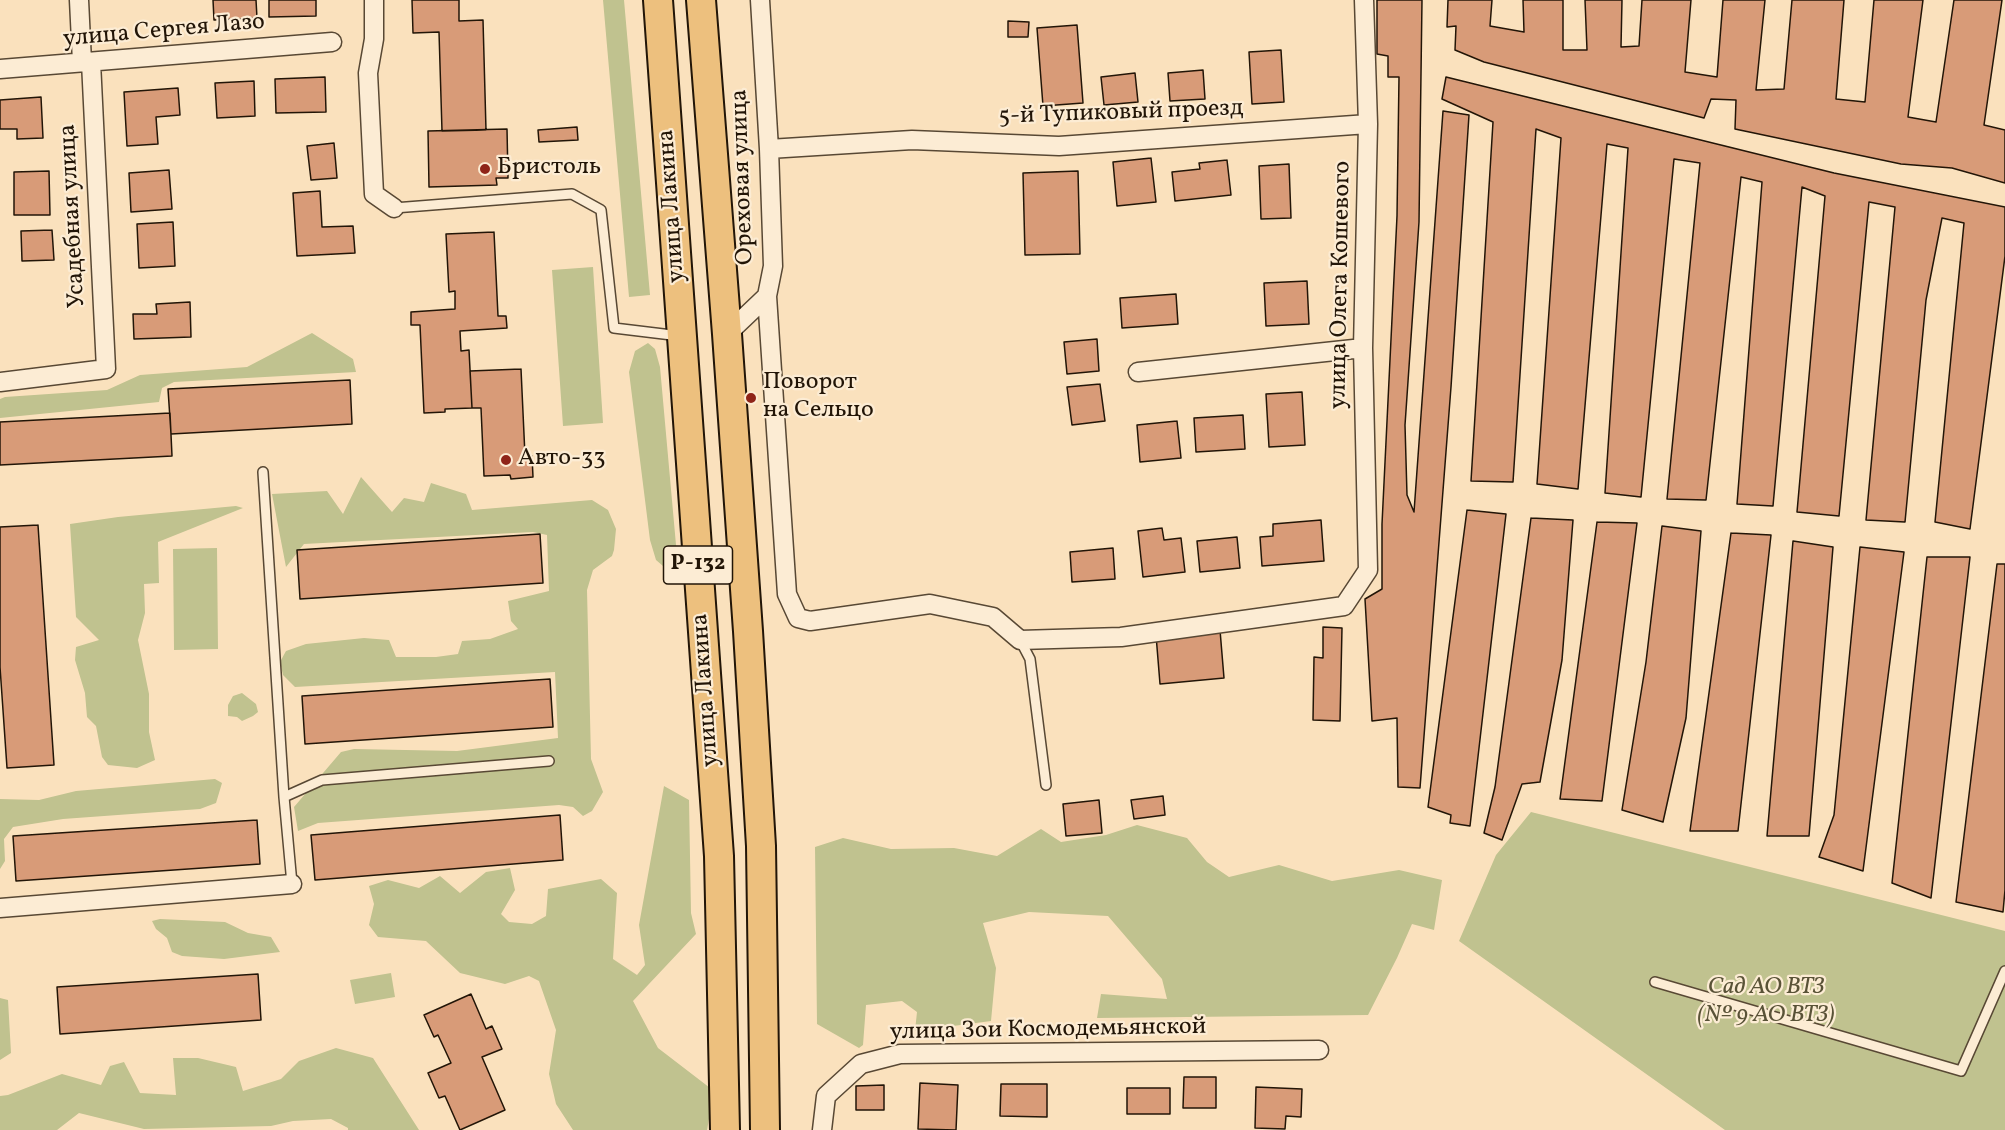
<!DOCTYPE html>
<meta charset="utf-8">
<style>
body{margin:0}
canvas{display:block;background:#fae1bd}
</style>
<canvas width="2005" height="1130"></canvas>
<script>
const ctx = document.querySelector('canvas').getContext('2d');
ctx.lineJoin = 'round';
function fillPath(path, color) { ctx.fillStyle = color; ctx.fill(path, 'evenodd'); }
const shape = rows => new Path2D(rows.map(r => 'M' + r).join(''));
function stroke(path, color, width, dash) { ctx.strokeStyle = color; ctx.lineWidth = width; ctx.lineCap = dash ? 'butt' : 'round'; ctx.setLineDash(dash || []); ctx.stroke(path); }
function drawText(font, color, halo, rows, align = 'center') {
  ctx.font = font + ' Vollkorn,serif'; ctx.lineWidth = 4.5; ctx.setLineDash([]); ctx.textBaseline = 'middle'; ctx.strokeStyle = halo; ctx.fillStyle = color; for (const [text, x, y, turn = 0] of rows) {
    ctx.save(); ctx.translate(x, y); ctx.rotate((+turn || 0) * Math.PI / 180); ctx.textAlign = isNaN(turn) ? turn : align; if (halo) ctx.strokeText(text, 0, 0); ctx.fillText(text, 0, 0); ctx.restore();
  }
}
const green = shape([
 [603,0,624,0,650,295,629,297],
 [593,267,603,423,563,426,552,270],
 [312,333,353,359,356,372,174,382,162,388,159,402,0,418,0,399,5,397,107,390,140,375,247,367],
 [648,343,655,349,660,367,677,556,670,572,656,560,650,540,629,372,635,351],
 [361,477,392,512,404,498,424,502,431,483,466,494,472,510,592,500,608,510,616,529,614,550,612,556,593,570,587,590,591,759,603,792,592,811,583,816,573,807,559,805,318,823,298,831,294,807,341,752,354,749,457,751,558,738,555,672,295,687,283,675,280,662,286,651,306,644,364,638,389,640,396,657,436,657,458,654,462,641,490,639,518,629,511,621,508,601,549,591,547,535,533,532,304,544,286,567,272,494,327,491,343,514],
 [236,506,243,508,158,542,159,583,144,584,145,613,138,640,149,694,149,732,155,760,137,768,108,765,102,757,96,726,87,717,85,693,75,660,76,647,99,640,76,617,70,524,118,517],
 [217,548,218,649,174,650,173,549],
 [242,693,256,704,258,712,253,716,242,721,237,717,228,716,228,705,233,696],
 [215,779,222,783,216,803,200,809,63,819,13,827,4,839,5,861,0,869,0,799,39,800,76,791],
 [664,786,689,800,691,913,696,934,633,1001,658,1048,714,1091,707,1130,573,1130,556,1104,549,1074,556,1030,539,981,529,976,505,984,460,973,426,941,378,937,369,925,374,904,369,886,388,880,419,888,440,876,460,893,486,872,510,868,515,890,501,914,509,922,532,924,546,916,548,889,601,879,617,893,613,959,637,975,645,965,639,925],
 [1531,812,2005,931,2005,1130,1725,1130,1459,941,1496,855],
 [1137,825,1187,838,1207,862,1229,877,1279,865,1332,881,1399,870,1442,880,1434,930,1412,924,1397,958,1368,1015,1097,1018,1101,994,1167,999,1162,979,1108,916,1029,912,983,923,996,968,991,1021,915,1031,917,1012,902,1001,866,1005,863,1045,859,1048,817,1024,815,847,843,838,891,849,954,848,997,856,1041,829,1061,842,1106,835],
 [160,919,225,922,248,933,271,937,280,952,224,959,182,956,172,952,167,938,156,929,152,921],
 [391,973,395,997,355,1004,350,980],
 [0,998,8,1000,11,1053,0,1060],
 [336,1048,373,1058,419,1130,348,1130,348,1128,331,1119,293,1121,271,1126,144,1129,79,1113,57,1130,0,1130,0,1096,8,1095,62,1074,101,1085,110,1066,124,1062,140,1093,176,1095,173,1058,198,1058,236,1067,243,1091,281,1079,299,1061]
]);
const building = shape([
 [213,0,256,0,257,18,214,20,213,0],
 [269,0,316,0,316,16,269,17,269,0],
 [412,0,459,0,459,21,483,20,486,130,442,131,439,32,413,33,412,0],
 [1377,0,1422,0,1419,222,1405,425,1407,495,1414,512,1443,111,1469,115,1451,387,1420,788,1398,787,1397,718,1372,721,1365,599,1382,589,1382,524,1397,216,1399,77,1388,77,1388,56,1377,54,1377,0],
 [1448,0,1492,0,1490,26,1524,32,1523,0,1563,0,1563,50,1587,50,1585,0,1622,0,1621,47,1639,46,1642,0,1691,0,1685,72,1717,77,1723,0,1765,0,1756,90,1784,89,1792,0,1844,0,1836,99,1865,102,1874,0,1923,0,1908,117,1936,122,1954,0,2002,0,1984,125,2005,130,2005,183,1952,168,1901,164,1735,129,1736,100,1711,99,1704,118,1484,62,1455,50,1456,26,1447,27,1448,0],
 [1008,21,1029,22,1028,37,1008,37,1008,21],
 [1077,25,1083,103,1043,106,1037,28,1077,25],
 [1281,50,1284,102,1252,104,1249,52,1281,50],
 [1203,70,1205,99,1170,101,1168,73,1203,70],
 [1135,73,1138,102,1104,105,1101,77,1135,73],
 [325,77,326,112,276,113,275,79,325,77],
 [1446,77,1834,173,2005,207,2005,256,1970,529,1935,522,1964,223,1942,218,1926,300,1905,522,1866,520,1895,207,1869,202,1839,516,1797,512,1825,196,1802,187,1773,506,1737,504,1762,182,1741,177,1706,500,1667,499,1700,163,1674,159,1641,497,1605,493,1628,148,1607,144,1578,489,1537,484,1561,138,1536,129,1513,482,1471,481,1493,122,1442,99,1446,77],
 [254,81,255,116,217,118,215,83,254,81],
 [178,88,180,115,156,117,158,144,127,146,124,92,178,88],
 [41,97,43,138,17,139,17,129,0,129,0,100,41,97],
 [577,127,578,140,539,142,538,130,577,127],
 [507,129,508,178,496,178,497,185,429,187,428,131,507,129],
 [334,143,337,178,311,180,307,146,334,143],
 [1151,158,1156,202,1117,206,1113,162,1151,158],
 [1227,160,1231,195,1175,201,1172,172,1200,169,1199,163,1227,160],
 [1289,164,1291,218,1261,219,1259,166,1289,164],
 [169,170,172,209,131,212,129,173,169,170],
 [49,171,50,215,14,215,14,172,49,171],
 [1078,171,1080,254,1025,255,1023,173,1078,171],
 [320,191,322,227,353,226,355,253,297,256,293,193,320,191],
 [173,222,175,266,139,268,137,224,173,222],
 [52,230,54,260,22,261,21,231,52,230],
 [494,232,498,316,506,316,507,328,460,331,461,351,469,350,472,408,445,409,445,412,424,413,420,325,411,325,411,312,455,309,455,291,449,292,446,234,494,232],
 [1307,281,1309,324,1266,326,1264,283,1307,281],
 [1176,294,1178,324,1122,328,1120,298,1176,294],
 [190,302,191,337,134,339,133,314,157,314,156,304,190,302],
 [1097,339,1099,371,1067,374,1064,342,1097,339],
 [521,369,525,456,532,456,533,477,511,479,510,475,484,476,481,408,472,408,470,371,521,369],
 [350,380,352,424,171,434,168,389,350,380],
 [1100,384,1105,421,1072,425,1067,387,1100,384],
 [1302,392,1305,445,1269,447,1266,394,1302,392],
 [170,413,172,456,0,465,0,422,170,413],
 [1243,415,1245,449,1196,452,1194,418,1243,415],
 [1177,421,1181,458,1140,462,1137,425,1177,421],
 [1467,510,1506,514,1470,826,1450,823,1451,815,1428,807,1467,510],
 [1531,518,1573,520,1562,660,1540,782,1522,784,1502,840,1484,833,1495,787,1531,518],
 [1321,520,1324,561,1262,566,1260,537,1273,536,1273,524,1321,520],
 [1597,522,1637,523,1602,801,1560,799,1597,522],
 [38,525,54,765,7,768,0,667,0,527,38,525],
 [1662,526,1701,531,1686,718,1663,822,1622,810,1646,662,1662,526],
 [1162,528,1164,540,1181,538,1185,572,1143,577,1138,531,1162,528],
 [1731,533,1771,535,1738,831,1690,831,1731,533],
 [540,534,543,583,300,599,297,550,540,534],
 [1237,537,1240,568,1200,572,1197,541,1237,537],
 [1793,541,1833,547,1809,836,1767,836,1793,541],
 [1860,547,1904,552,1863,871,1819,857,1834,815,1860,547],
 [1113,548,1115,579,1072,582,1070,552,1113,548],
 [1927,557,1970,557,1931,898,1892,883,1927,557],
 [1997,564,2005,564,2005,890,2003,912,1956,902,1997,564],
 [1323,627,1342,628,1340,721,1313,720,1314,657,1323,658,1323,627],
 [1220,630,1224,678,1160,684,1156,635,1220,630],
 [550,679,553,727,305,744,302,696,550,679],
 [1163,796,1165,815,1134,819,1131,800,1163,796],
 [1099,800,1102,833,1066,836,1063,804,1099,800],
 [560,815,563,860,315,880,311,835,560,815],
 [257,820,260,864,16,881,13,836,257,820],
 [258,974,261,1020,60,1034,57,987,258,974],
 [471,994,486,1029,492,1026,502,1049,482,1057,505,1110,460,1130,445,1096,439,1098,428,1073,451,1063,438,1035,434,1037,424,1015,471,994],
 [1184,1077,1216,1077,1216,1108,1183,1108,1184,1077],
 [920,1083,958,1085,956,1130,918,1129,920,1083],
 [1001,1084,1047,1084,1047,1117,1000,1116,1001,1084],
 [884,1085,884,1110,856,1110,856,1086,884,1085],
 [1256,1087,1302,1089,1301,1117,1286,1116,1285,1129,1255,1128,1256,1087],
 [1127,1088,1170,1088,1170,1114,1127,1114,1127,1088]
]);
const service = shape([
 [394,208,572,194,601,210,614,328,680,336],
 [263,472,284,797,292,884],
 [1020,640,1030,659,1046,785],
 [284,797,322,780,549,761],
 [1655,982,1961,1071,2005,971]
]);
const minor = shape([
 [79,0,82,62],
 [374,0,374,39,368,73,374,194,394,208],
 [0,69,332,42],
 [769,149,912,140,1059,146,1368,124],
 [767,296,787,594,798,618,810,621,930,604,993,617,1020,640,1121,637,1344,606,1368,570,1363,348,1368,124,1364,0],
 [727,334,767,296,773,266,769,149,760,0],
 [1138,372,1363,348],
 [0,382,106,369,91,62],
 [0,908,292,884],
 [822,1130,826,1096,861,1064,900,1054,1319,1050]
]);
const trunk = shape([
 [658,0,719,856,725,1130],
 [701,0,727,334,748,631,761,846,765,1130]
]);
const markers = [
 [485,169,6,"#8f2418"],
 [751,398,6,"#8f2418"],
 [506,460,6,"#8f2418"]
];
const shields = [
 [698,565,69]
];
const shieldNames = [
 ["Р-132",698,565]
];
const streetNames = [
 ["улица Сергея Лазо",164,32,-5],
 ["5-й Тупиковый проезд",1121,114,-2],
 ["Ореховая улица",744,177,-92],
 ["улица Лакина",673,206,-94],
 ["Усадебная улица",74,216,-93],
 ["улица Олега Кошевого",1342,285,-89],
 ["улица Лакина",707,690,-94],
 ["улица Зои Космодемьянской",1048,1031,-1]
];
const poiNames = [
 ["Бристоль",497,169],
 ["Поворот",763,384],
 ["на Сельцо",763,412],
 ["Авто-33",518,460]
];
const parkNames = [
 ["Сад АО ВТЗ",1766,989],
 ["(№ 9 АО ВТЗ)",1766,1017]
];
fillPath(green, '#c0c28f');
fillPath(building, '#d89b78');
stroke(building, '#221507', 1.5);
stroke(service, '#584834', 12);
stroke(minor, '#584834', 21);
stroke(trunk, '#221507', 32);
stroke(service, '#fcecd4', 9);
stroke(minor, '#fcecd4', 18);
stroke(trunk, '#edc07e', 28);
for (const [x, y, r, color] of markers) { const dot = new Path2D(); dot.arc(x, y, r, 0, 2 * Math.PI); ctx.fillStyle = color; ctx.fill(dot); stroke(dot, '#fcecd4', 2); }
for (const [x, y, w] of shields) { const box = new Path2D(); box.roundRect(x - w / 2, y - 19, w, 38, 4.5); ctx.fillStyle = '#fcecd4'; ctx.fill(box); stroke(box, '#221507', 1.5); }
drawText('bold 22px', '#221507', null, shieldNames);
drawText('24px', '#221507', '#fcecd4', streetNames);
drawText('24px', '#221507', '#fcecd4', poiNames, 'left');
drawText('italic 24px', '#595237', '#fcecd4', parkNames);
</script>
